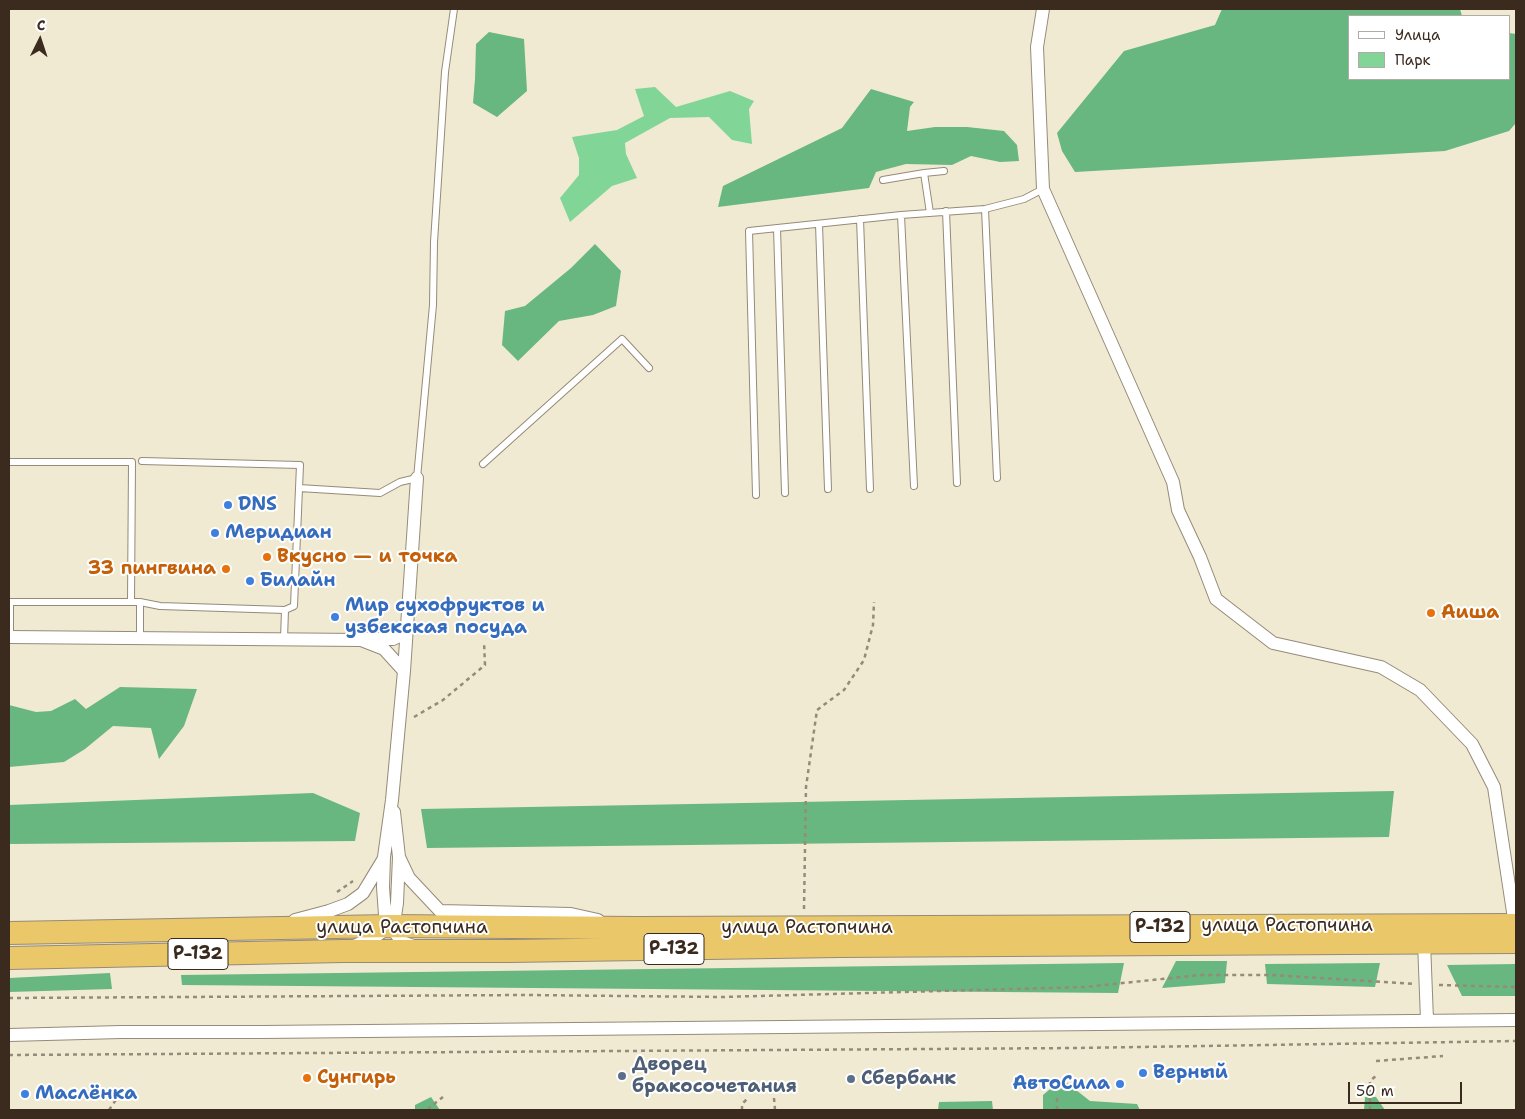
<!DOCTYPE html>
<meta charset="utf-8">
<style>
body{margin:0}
#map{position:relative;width:1525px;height:1119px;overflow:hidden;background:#f0ead3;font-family:"Shantell Sans",sans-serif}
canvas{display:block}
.frame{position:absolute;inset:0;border:10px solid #3b2a1e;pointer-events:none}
.legend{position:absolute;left:1348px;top:15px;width:162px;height:65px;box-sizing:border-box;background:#fff;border:1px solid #b1aaa5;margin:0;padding:6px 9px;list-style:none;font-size:15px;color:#3b2a1e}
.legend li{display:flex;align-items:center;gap:10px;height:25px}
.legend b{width:25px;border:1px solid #b1aaa5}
.north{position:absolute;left:15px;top:15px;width:50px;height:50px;-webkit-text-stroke:4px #fff;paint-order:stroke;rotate:4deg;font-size:14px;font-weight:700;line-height:20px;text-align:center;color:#3b2a1e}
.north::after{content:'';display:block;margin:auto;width:18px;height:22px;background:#3b2a1e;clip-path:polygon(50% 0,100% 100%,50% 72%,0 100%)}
.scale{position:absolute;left:1348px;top:1082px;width:114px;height:22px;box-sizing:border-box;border:2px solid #3b2a1e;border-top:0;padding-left:6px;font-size:15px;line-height:18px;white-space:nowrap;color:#3b2a1e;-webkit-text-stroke:4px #fff;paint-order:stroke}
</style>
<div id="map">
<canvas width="1525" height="1119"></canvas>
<div class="frame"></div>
<ul class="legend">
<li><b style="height:6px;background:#fff"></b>Улица</li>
<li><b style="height:14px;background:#81d597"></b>Парк</li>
</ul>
<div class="north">С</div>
<div class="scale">50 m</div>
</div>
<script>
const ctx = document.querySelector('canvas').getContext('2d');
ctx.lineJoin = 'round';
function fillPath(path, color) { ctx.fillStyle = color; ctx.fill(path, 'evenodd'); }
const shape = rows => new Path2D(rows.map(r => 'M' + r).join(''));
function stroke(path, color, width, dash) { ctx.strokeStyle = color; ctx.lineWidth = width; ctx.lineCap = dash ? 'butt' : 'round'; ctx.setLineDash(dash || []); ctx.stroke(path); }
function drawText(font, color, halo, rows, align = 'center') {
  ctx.font = font + ' "Shantell Sans",sans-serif'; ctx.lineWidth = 4; ctx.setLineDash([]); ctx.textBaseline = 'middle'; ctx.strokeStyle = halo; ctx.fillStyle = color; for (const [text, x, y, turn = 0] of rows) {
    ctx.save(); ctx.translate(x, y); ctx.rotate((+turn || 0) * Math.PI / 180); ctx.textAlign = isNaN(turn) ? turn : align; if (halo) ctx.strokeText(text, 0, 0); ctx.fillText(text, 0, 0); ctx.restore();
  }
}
const green = shape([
 [655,87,676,107,730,91,754,101,749,109,752,144,732,140,709,117,670,118,625,143,626,154,637,178,612,186,570,222,560,198,579,175,579,158,572,137,617,130,644,116,635,89]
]);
const forest = shape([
 [1222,9,1460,9,1462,16,1349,16,1349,79,1509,79,1509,33,1516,34,1516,123,1509,131,1445,151,1075,172,1062,151,1057,133,1124,51,1215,25],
 [489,32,524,39,527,91,497,117,473,103,475,79,476,44],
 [871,89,914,102,910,107,907,131,935,127,967,127,1004,131,1017,145,1019,161,1000,162,971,156,952,165,906,164,876,172,869,188,718,207,723,186,842,128],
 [595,244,621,271,616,306,593,315,559,321,518,361,502,345,505,311,525,306,571,268],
 [120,687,197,689,184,726,159,759,151,728,113,726,85,749,64,762,9,767,9,705,36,712,51,711,75,699,86,709],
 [1394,791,1389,837,427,848,421,809],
 [313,793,360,813,355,841,9,844,9,805],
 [1176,961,1227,961,1225,983,1162,988],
 [1124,963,1118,993,182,985,181,975],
 [1380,963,1375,987,1267,984,1265,964],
 [1516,964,1516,996,1462,996,1447,965],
 [110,973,112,989,9,992,9,978],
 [1062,1079,1090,1101,1137,1104,1140,1110,1043,1110,1043,1095],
 [431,1097,440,1110,415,1110,415,1105],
 [1365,1097,1376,1097,1385,1110,1364,1110],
 [992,1101,993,1110,938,1110,939,1102]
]);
const path = shape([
 [414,717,443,700,485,665,484,642],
 [337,892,353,881],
 [804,909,806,787,817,710,844,690,864,660,873,625,874,602],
 [1439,985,1516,987],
 [9,998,525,995,722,997,1085,987,1200,975,1273,975,1414,984],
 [9,1055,1077,1048,1516,1041],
 [1376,1061,1443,1056],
 [774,1098,775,1110],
 [109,1110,122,1091],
 [429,1110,429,1108,443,1097],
 [742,1110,742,1104,749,1097],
 [1057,1110,1057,1098],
 [1370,1110,1370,1081,1377,1075]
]);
const lane = shape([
 [924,173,944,171],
 [883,180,924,173,930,213],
 [985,209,997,478],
 [946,211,957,483],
 [901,215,914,486],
 [860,219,870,489],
 [819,224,828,489],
 [777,228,785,493],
 [142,461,300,465,294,606,285,610],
 [9,462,132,462,131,602],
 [483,464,622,339,649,368],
 [299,488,380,493,400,482,417,478,433,305,434,242,445,72,454,9],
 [756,495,749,231,901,215,985,209,1024,199,1043,189],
 [140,602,160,606,285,610,284,639],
 [10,637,10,602,140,602,140,638]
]);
const street = shape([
 [1043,9,1037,47,1043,189,1173,482,1178,510,1200,557,1216,599,1273,643,1381,667,1420,690,1472,744,1494,787,1515,925],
 [9,637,361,640,384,649,404,671],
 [365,639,393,639,406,633],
 [399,857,409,878,440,911,571,914,598,920],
 [295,920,329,911,348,904,363,893,383,860],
 [1424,942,1427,1020],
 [354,946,375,937,390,926,395,916,397,903,399,857,394,812],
 [416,947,402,942,390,926,385,915,383,887,384,857,392,800,404,671,417,478],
 [9,1035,121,1032,262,1032,1516,1020]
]);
const highway = shape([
 [9,933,390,926,637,928,1516,925],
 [9,958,343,951,510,951,839,946,1516,942]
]);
const markers = [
 [228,505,5,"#3f7fe0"],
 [215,533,5,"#3f7fe0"],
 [267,557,5,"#e8710a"],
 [226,569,5,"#e8710a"],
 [250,581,5,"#3f7fe0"],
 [1431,613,5,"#e8710a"],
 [335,617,5,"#3f7fe0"],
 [1143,1073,5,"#3f7fe0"],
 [622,1076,5,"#5c6f8a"],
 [307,1078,5,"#e8710a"],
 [851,1079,5,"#5c6f8a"],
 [1120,1084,5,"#3f7fe0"],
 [25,1094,5,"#3f7fe0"]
];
const shields = [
 [1160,927,60],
 [674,949,60],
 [198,954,60]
];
const shieldNames = [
 ["Р-132",1160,927],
 ["Р-132",674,949],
 ["Р-132",198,954]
];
const shopNames = [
 ["DNS",238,505],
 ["Меридиан",225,533],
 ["Билайн",260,581],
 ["Мир сухофруктов и",345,606],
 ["узбекская посуда",345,628],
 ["Верный",1153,1073],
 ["АвтоСила",1110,1084,"right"],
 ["Маслёнка",35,1094]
];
const foodNames = [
 ["Вкусно — и точка",277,557],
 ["33 пингвина",216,569,"right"],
 ["Аиша",1441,613],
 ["Сунгирь",317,1078]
];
const streetNames = [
 ["улица Растопчина",1287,926],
 ["улица Растопчина",402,928],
 ["улица Растопчина",807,928]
];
const serviceNames = [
 ["Дворец",632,1065],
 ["бракосочетания",632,1087],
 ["Сбербанк",861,1079]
];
fillPath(green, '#81d597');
fillPath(forest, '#68b680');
stroke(lane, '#968a78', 8);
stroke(street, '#968a78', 14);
stroke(highway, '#968a78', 24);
stroke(path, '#968a78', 2.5, [4, 4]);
stroke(lane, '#fff', 6);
stroke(street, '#fff', 12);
stroke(highway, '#eac769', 22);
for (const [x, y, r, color] of markers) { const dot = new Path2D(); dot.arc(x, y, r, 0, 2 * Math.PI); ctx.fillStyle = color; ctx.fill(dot); stroke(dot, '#fff', 2); }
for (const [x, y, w] of shields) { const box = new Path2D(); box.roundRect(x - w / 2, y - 15.5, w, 31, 4); ctx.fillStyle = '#fff'; ctx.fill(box); stroke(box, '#3b2a1e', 1); }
drawText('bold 18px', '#3b2a1e', null, shieldNames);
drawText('bold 19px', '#366cbe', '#fff', shopNames, 'left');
drawText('bold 19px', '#c56008', '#fff', foodNames, 'left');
drawText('19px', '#3b2a1e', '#fff', streetNames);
drawText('bold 19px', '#4e5e75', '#fff', serviceNames, 'left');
</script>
